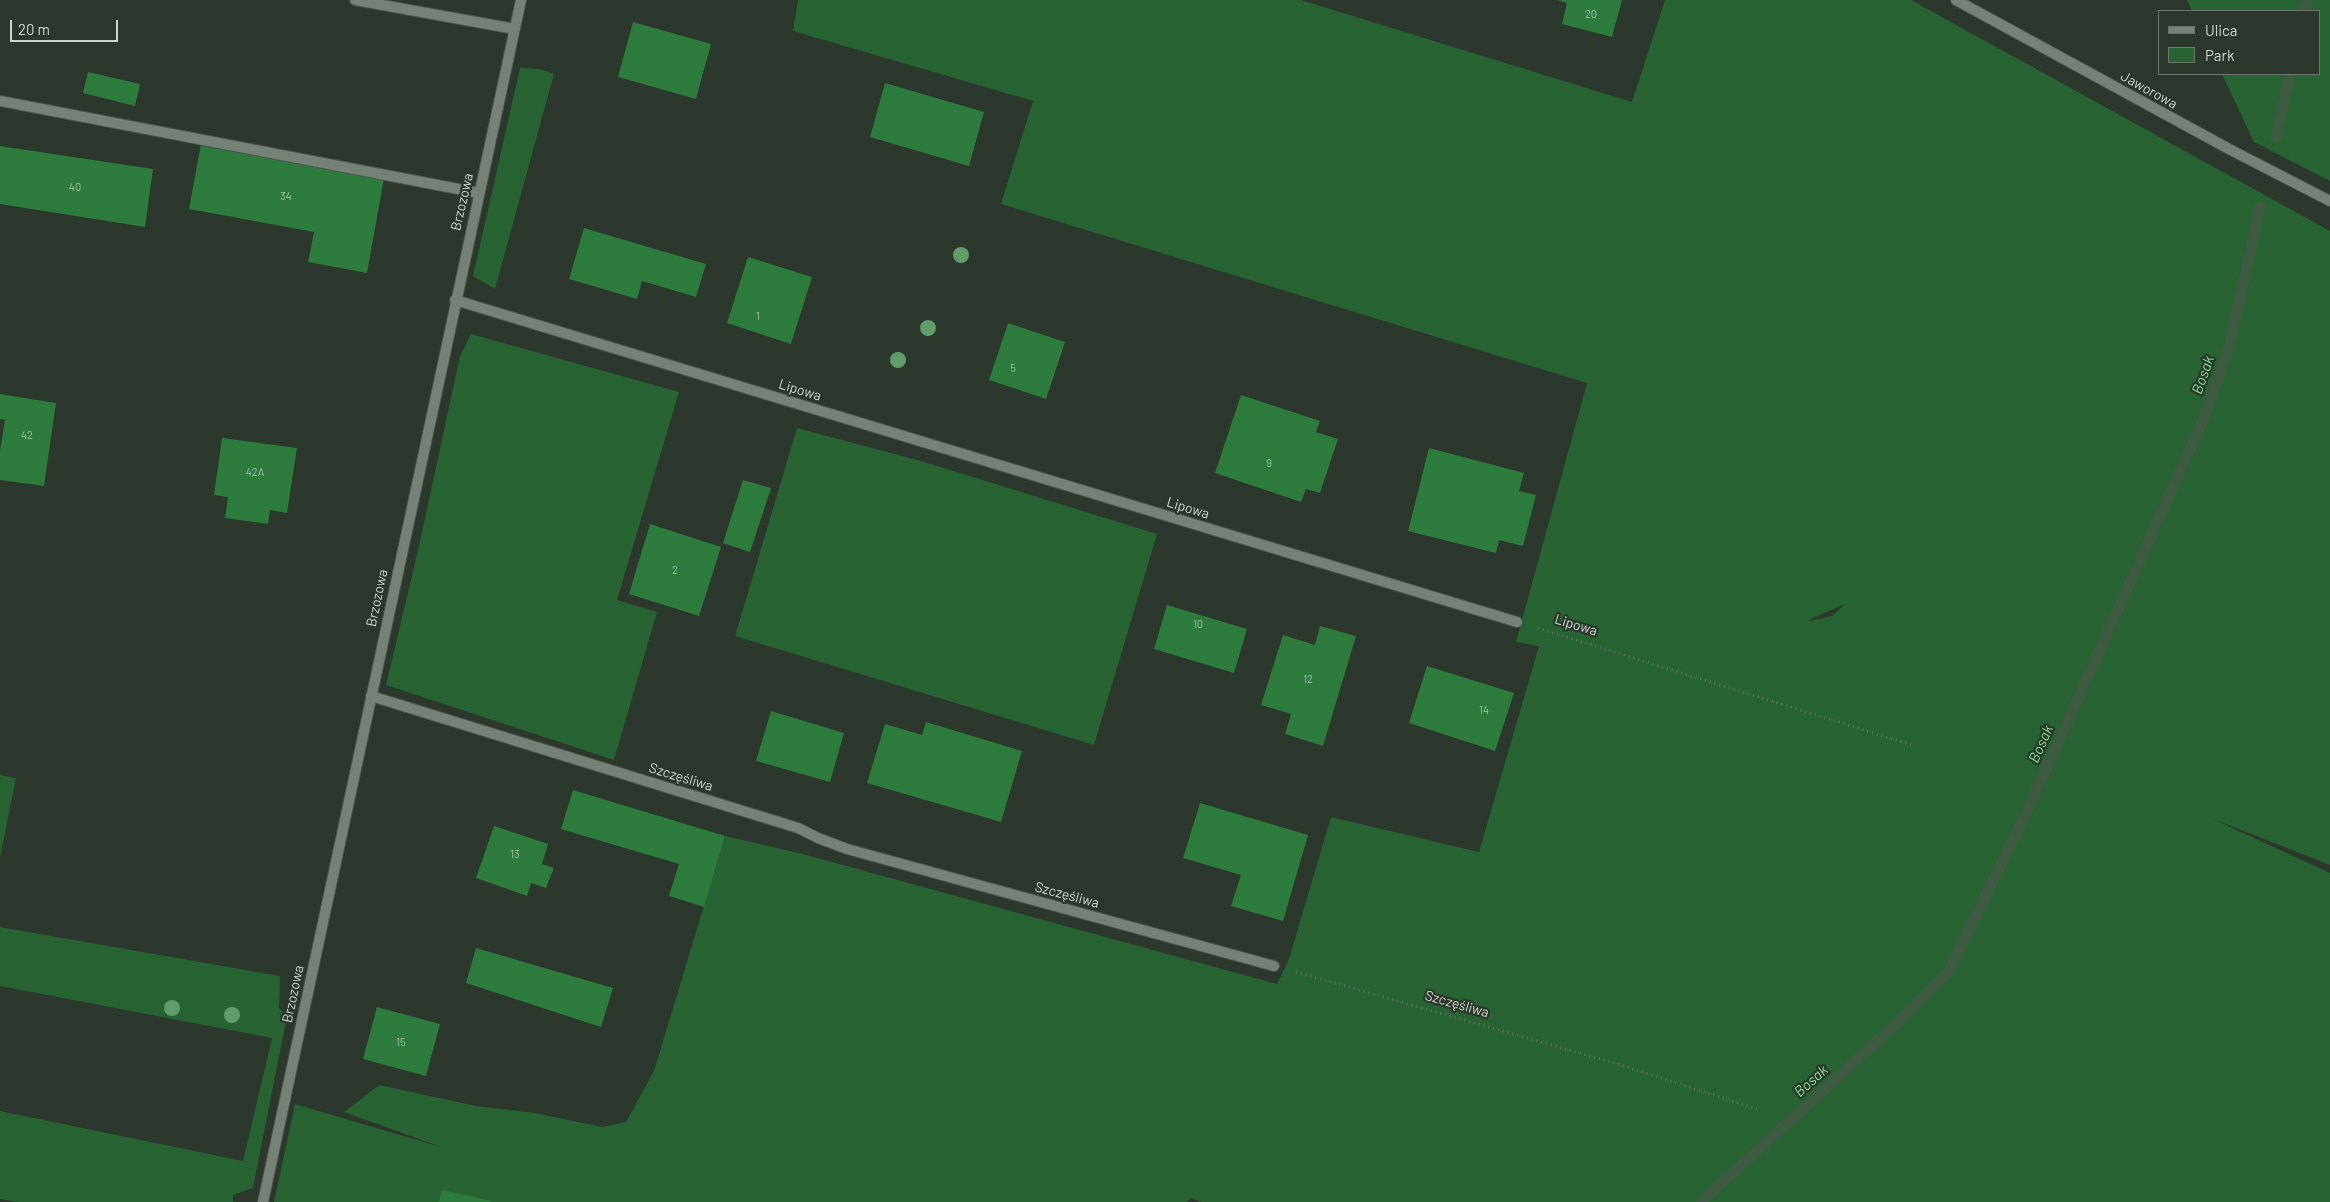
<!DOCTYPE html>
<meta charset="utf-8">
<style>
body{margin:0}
#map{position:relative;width:2330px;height:1202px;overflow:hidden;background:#2c372d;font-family:Barlow,sans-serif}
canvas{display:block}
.legend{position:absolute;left:2158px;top:10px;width:162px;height:65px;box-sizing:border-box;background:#2c372d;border:1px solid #6d766e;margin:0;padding:6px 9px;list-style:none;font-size:15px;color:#ced5cf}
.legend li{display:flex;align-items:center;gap:10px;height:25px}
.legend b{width:25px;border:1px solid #6d766e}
.scale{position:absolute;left:10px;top:20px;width:108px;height:22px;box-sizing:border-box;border:2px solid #ced5cf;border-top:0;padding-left:6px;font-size:15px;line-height:18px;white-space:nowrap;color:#ced5cf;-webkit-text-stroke:4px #2c372d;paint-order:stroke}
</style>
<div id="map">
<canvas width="2330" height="1202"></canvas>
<ul class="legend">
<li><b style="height:6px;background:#768277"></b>Ulica</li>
<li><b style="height:14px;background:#276333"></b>Park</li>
</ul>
<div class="scale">20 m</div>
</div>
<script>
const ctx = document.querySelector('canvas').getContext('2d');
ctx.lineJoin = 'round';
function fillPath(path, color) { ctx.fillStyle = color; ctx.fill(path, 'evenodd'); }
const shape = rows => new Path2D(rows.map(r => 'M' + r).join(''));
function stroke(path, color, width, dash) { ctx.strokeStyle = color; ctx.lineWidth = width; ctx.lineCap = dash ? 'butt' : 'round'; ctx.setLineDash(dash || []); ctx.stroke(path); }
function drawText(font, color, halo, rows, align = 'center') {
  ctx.font = font + ' Barlow,sans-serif'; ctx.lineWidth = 4.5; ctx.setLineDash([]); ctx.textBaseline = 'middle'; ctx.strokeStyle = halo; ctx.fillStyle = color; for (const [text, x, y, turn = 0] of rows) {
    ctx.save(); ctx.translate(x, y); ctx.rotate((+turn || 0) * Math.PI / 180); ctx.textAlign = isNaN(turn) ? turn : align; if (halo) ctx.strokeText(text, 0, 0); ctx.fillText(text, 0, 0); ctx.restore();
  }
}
const green = shape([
 [798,0,1301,0,1632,102,1665,0,1911,0,2330,231,2330,865,2213,819,2330,873,2330,1202,1201,1202,1191,1198,1187,1202,274,1202,295,1104,441,1147,344,1112,379,1085,476,1106,535,1113,602,1127,626,1122,654,1071,725,836,799,853,1277,984,1289,959,1331,817,1479,852,1539,646,1516,642,1587,383,1001,204,1033,101,793,31],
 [1845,604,1832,616,1809,621,1809,620],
 [2187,0,2330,0,2330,181,2254,142,2222,74,2319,74,2319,11,2192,11],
 [520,68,540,69,554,74,495,289,473,276],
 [471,334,679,392,617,600,657,612,614,760,386,685,419,546,460,356],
 [797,428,921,461,1157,534,1094,745,735,636],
 [0,775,16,778,0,858],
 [0,927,280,976,279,1008,287,1016,253,1188,233,1195,233,1202,17,1202,0,1199,0,1111,243,1161,272,1038,0,986]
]);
const stream = shape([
 [2304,11,2307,0],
 [2276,137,2290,74],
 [1701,1202,1909,1012,1949,971,2030,805,2205,416,2230,344,2260,207]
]);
const building = shape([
 [1557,0,1622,0,1612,37,1562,24,1567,3],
 [633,22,711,44,696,99,618,77],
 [88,72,140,84,135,106,83,93],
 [885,83,984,112,969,166,870,137],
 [201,144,384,178,367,273,308,262,314,232,189,209],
 [0,146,153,169,145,227,0,204],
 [584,228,706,264,696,297,642,281,637,299,569,279],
 [748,257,812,277,791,344,727,323],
 [1008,323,1065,342,1046,399,989,380],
 [0,394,56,403,44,486,0,480,0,451,5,420,0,419],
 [1241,395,1320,421,1316,432,1338,439,1320,493,1306,489,1301,502,1215,473],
 [222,438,297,448,287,513,270,510,268,524,225,518,228,497,214,495],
 [1429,448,1524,473,1519,491,1536,495,1523,546,1499,540,1496,553,1408,531],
 [743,480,771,488,750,552,723,543],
 [650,524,721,547,699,616,629,594],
 [1167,605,1247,629,1234,673,1154,649],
 [1320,626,1356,636,1323,746,1285,734,1291,714,1261,705,1283,635,1315,645],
 [1427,666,1514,693,1495,751,1409,723],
 [771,711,844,733,830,782,756,761],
 [926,722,1022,751,1001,822,867,783,885,724,922,735],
 [573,790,725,836,704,907,669,896,679,864,561,829],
 [1200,803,1308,835,1283,921,1231,906,1241,875,1183,858],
 [494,826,548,844,542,864,554,868,546,888,531,883,527,896,476,878],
 [476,948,613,988,601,1027,466,983],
 [377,1007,440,1024,426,1076,363,1059],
 [442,1190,492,1201,491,1202,439,1202]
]);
const path = shape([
 [1538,628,1912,745],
 [1296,972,1618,1064,1760,1110]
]);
const service = shape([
 [355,0,515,29],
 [0,101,479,193],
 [371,696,798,828,818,838,847,849,1274,966]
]);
const minor = shape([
 [1956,0,2229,149,2330,201],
 [455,300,1517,622],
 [263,1202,521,0]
]);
const trees = [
 [961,255],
 [928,328],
 [898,360],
 [172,1008],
 [232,1015]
];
const numberNames = [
 ["20",1591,14],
 ["40",75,187],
 ["34",286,196],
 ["1",758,316],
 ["5",1013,368],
 ["42",27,435],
 ["9",1269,463],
 ["42A",255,472],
 ["2",675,570],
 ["10",1198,624],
 ["12",1308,679],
 ["14",1484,710],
 ["13",515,854],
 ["15",401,1042]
];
const streetNames = [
 ["Jaworowa",2149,90,29],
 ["Brzozowa",462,202,-77],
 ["Lipowa",800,390,17],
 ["Lipowa",1188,508,17],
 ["Brzozowa",377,598,-78],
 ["Lipowa",1576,625,17],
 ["Szczęśliwa",681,777,17],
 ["Szczęśliwa",1067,895,15],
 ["Brzozowa",293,994,-78],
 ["Szczęśliwa",1457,1004,16]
];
const waterNames = [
 ["Bosak",2203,375,-71],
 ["Bosak",2041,744,-66],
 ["Bosak",1811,1081,-42]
];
fillPath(green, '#276333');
stroke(stream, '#3e5a42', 11);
fillPath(building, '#2d7b3d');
stroke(service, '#4c554d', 12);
stroke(minor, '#4c554d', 12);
stroke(path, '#687269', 3, [1, 4]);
stroke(service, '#768277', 10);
stroke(minor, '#768277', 10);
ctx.fillStyle = '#619d6a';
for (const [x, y] of trees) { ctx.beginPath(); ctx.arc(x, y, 8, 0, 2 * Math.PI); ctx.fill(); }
drawText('11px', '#a6beaa', null, numberNames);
drawText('14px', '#ced5cf', '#2c372d', streetNames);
drawText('italic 15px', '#7de28d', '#2c372d', waterNames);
</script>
